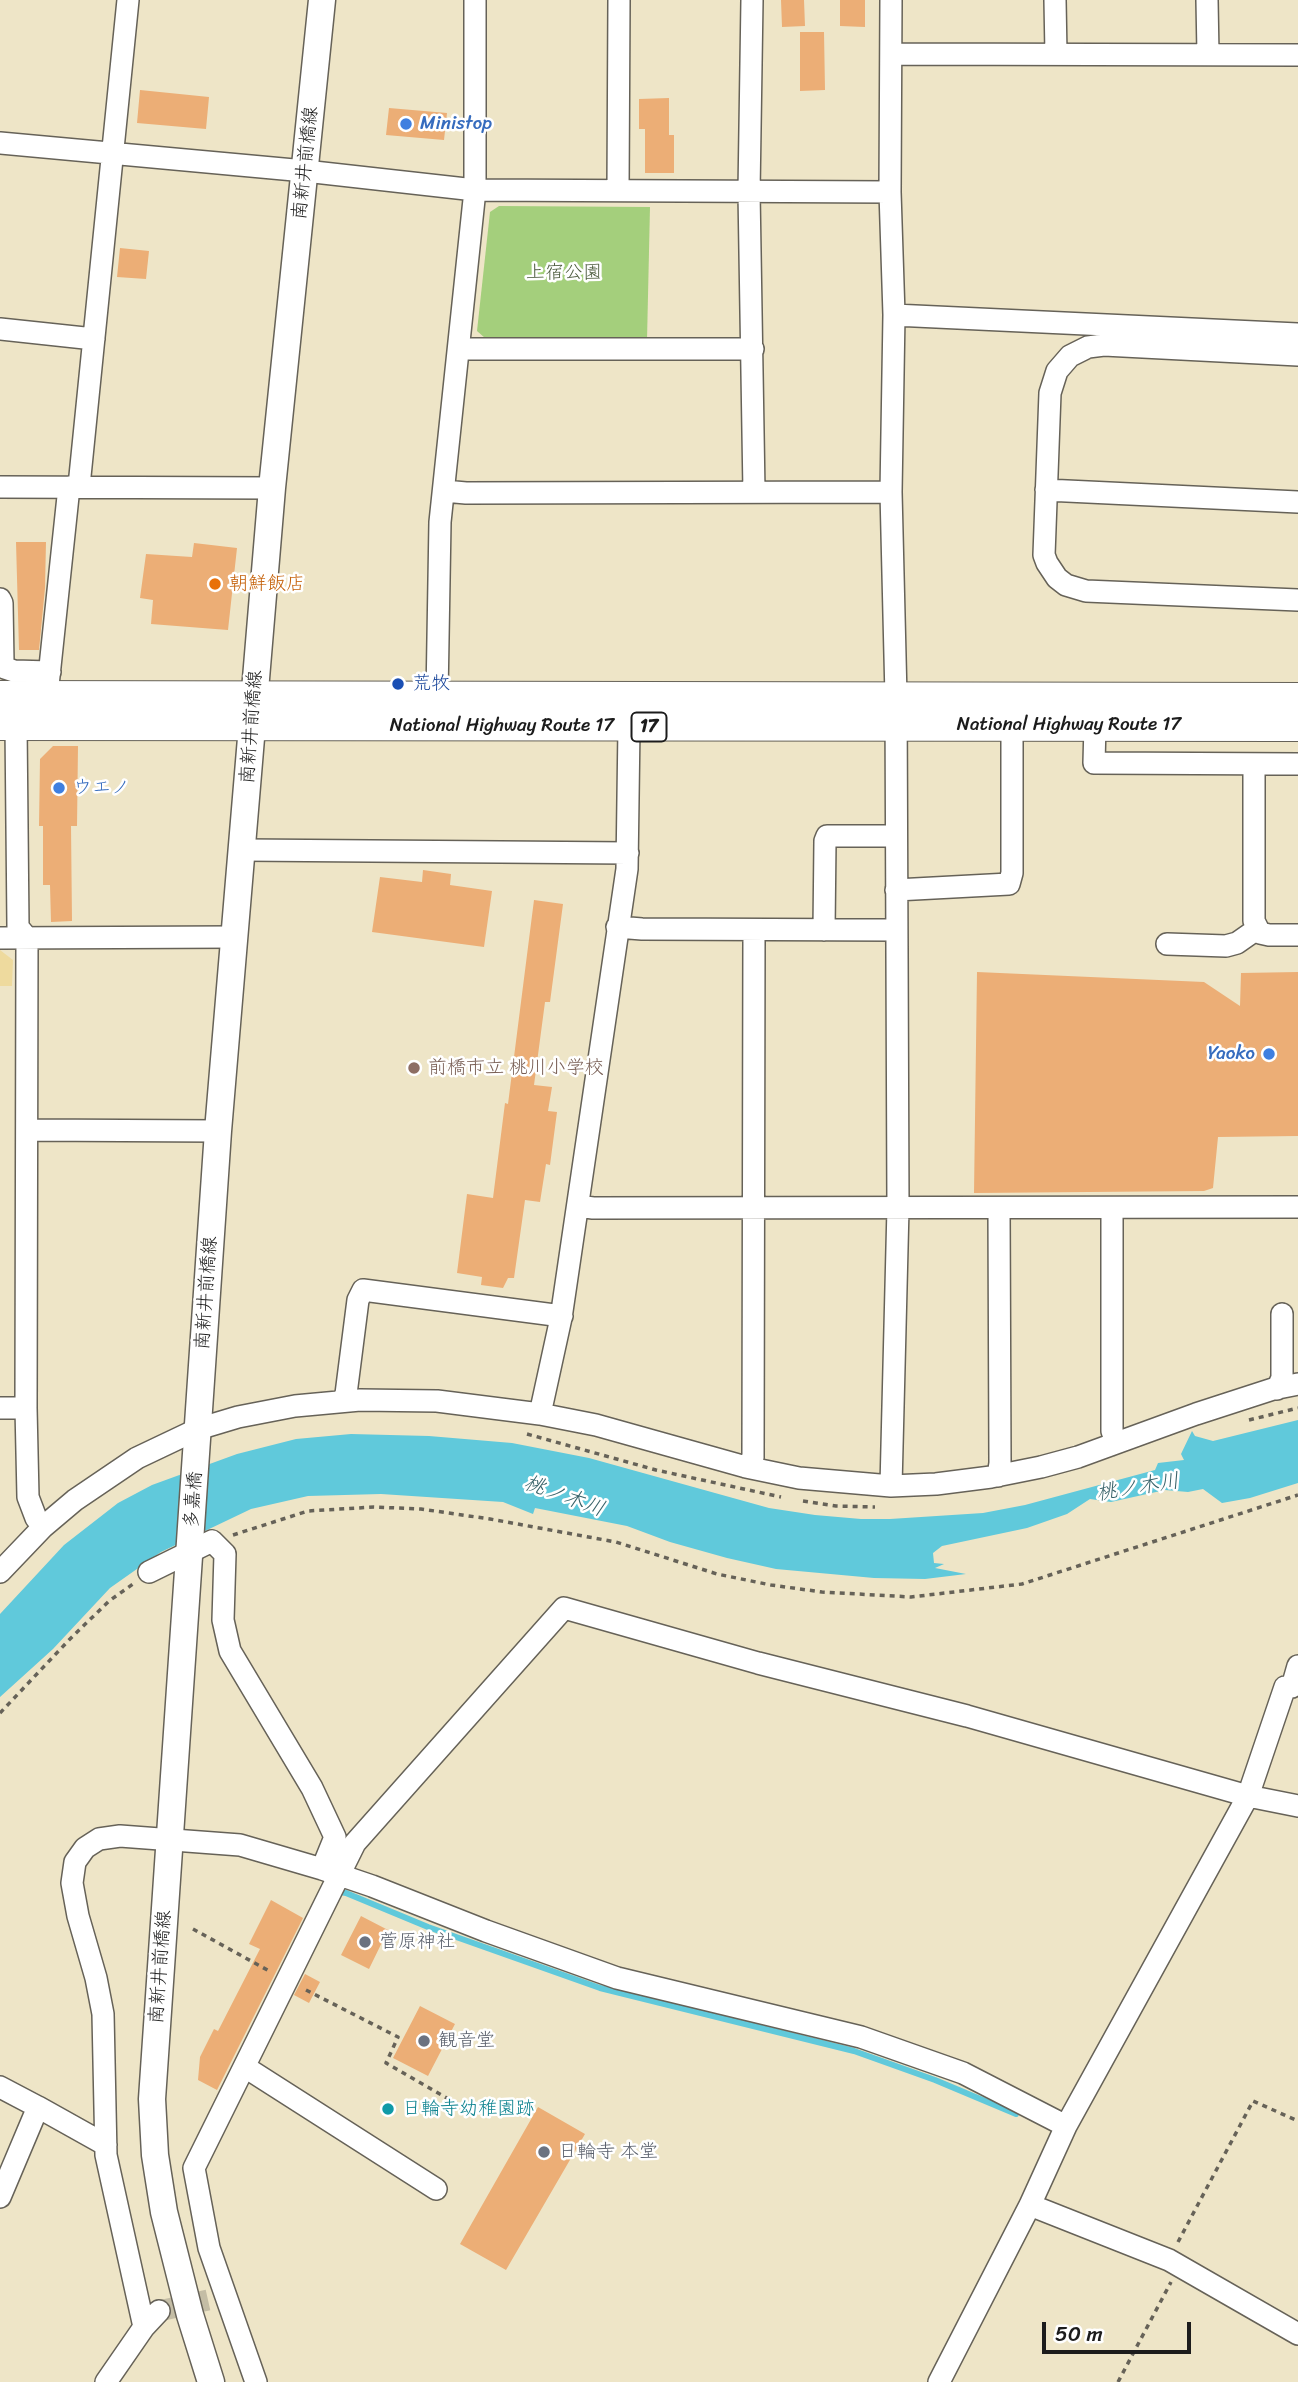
<!DOCTYPE html>
<meta charset="utf-8">
<style>
body{margin:0}
#map{position:relative;width:1298px;height:2382px;overflow:hidden;background:#eee5c7;font-family:Sriracha,sans-serif}
canvas{display:block}
.scale{position:absolute;left:1042px;top:2322px;width:149px;height:32px;box-sizing:border-box;border:4px solid #1c1c1c;border-top:0;padding-left:9px;font-size:21px;line-height:24px;white-space:nowrap;color:#1c1c1c;-webkit-text-stroke:5px #fff;paint-order:stroke}
</style>
<div id="map">
<canvas width="1298" height="2382"></canvas>
<div class="scale">50 m</div>
</div>
<script>
const ctx = document.querySelector('canvas').getContext('2d');
ctx.lineJoin = 'round';
function fillPath(path, color) { ctx.fillStyle = color; ctx.fill(path, 'evenodd'); }
const shape = rows => new Path2D(rows.map(r => 'M' + r).join(''));
function stroke(path, color, width, dash) { ctx.strokeStyle = color; ctx.lineWidth = width; ctx.lineCap = dash ? 'butt' : 'round'; ctx.setLineDash(dash || []); ctx.stroke(path); }
function drawText(font, color, halo, rows, align = 'center') {
  ctx.font = font + ' Sriracha,"Klee One",sans-serif'; ctx.lineWidth = 5; ctx.setLineDash([]); ctx.textBaseline = 'middle'; ctx.strokeStyle = halo; ctx.fillStyle = color; for (const [text, x, y, turn = 0] of rows) {
    ctx.save(); ctx.translate(x, y); ctx.rotate((+turn || 0) * Math.PI / 180); ctx.textAlign = isNaN(turn) ? turn : align; if (halo) ctx.strokeText(text, 0, 0); ctx.fillText(text, 0, 0); ctx.restore();
  }
}
const green = shape([
 [499,206,650,207,647,340,485,338,477,331,490,212]
]);
const sand = shape([
 [0,950,13,960,12,986,0,986]
]);
const water = shape([
 [1298,1420,1298,1483,1250,1498,1222,1503,1203,1489,1188,1492,1165,1490,1111,1502,1090,1499,1067,1514,1027,1528,942,1546,933,1553,934,1563,944,1564,935,1568,966,1574,925,1579,874,1578,776,1569,727,1558,670,1542,627,1526,535,1508,533,1514,503,1502,381,1494,308,1496,251,1509,161,1552,110,1588,53,1649,0,1697,0,1614,64,1545,118,1503,152,1485,237,1454,296,1439,351,1434,429,1436,512,1443,589,1458,769,1508,815,1515,861,1519,890,1519,983,1513,1025,1505,1155,1470,1158,1463,1184,1460,1181,1454,1192,1431,1195,1436,1213,1441]
]);
const stream = shape([
 [334,1891,346,1893,428,1927,600,1988,854,2051,935,2080,1016,2114]
]);
const building = shape([
 [781,0,804,0,805,26,782,27],
 [840,0,865,0,865,27,840,26],
 [800,32,824,32,825,90,800,91],
 [140,90,209,97,206,129,137,123],
 [669,98,669,135,674,135,674,173,645,173,645,129,639,129,639,99],
 [389,108,447,113,444,140,386,135],
 [120,248,149,251,146,279,117,277],
 [16,542,46,542,45,588,39,650,19,650],
 [194,543,237,548,228,630,151,624,153,600,140,598,146,554,192,557],
 [53,746,78,746,77,826,71,826,72,921,51,922,50,885,43,885,43,826,39,826,40,759],
 [423,870,451,874,450,885,492,891,484,947,372,932,380,877,422,882],
 [534,900,563,904,550,1002,545,1002,534,1085,552,1087,548,1111,557,1112,550,1165,546,1164,540,1202,525,1200,514,1278,508,1278,503,1288,481,1285,482,1277,457,1273,467,1194,493,1198,505,1103,508,1104],
 [977,972,1204,982,1240,1006,1241,973,1298,972,1298,1136,1218,1137,1213,1188,1204,1191,974,1193],
 [271,1900,303,1918,217,2090,198,2080,200,2057,214,2029,218,2031,260,1949,249,1944],
 [361,1916,388,1930,369,1969,341,1955],
 [305,1974,320,1982,309,2003,294,1995],
 [420,2006,455,2024,428,2076,393,2058],
 [538,2107,585,2134,506,2270,460,2244]
]);
const minorTunnel = shape([
 [159,2311,208,2300]
]);
const path = shape([
 [1249,1420,1298,1408],
 [527,1434,656,1470,781,1497],
 [803,1501,836,1506,875,1507],
 [233,1535,308,1511,374,1507,421,1509,490,1519,616,1542,717,1574,771,1585,822,1592,911,1597,1022,1584,1298,1495],
 [0,1713,69,1640,109,1601,133,1584],
 [193,1929,271,1972],
 [306,1990,398,2037,386,2063,473,2113],
 [1178,2242,1253,2101,1298,2121],
 [1118,2382,1171,2282]
]);
const minor = shape([
 [752,0,749,192,754,492],
 [1055,0,1056,54],
 [1207,0,1208,54],
 [892,54,1298,55],
 [0,143,305,171,475,190,890,192],
 [618,190,619,0],
 [894,315,1298,334],
 [0,329,94,339],
 [459,349,753,349],
 [1298,355,1104,345,1088,347,1070,356,1057,371,1050,393,1044,555,1047,563,1057,578,1066,585,1086,591,1298,600],
 [79,486,128,0],
 [0,487,272,488],
 [1046,490,1298,502],
 [444,491,466,493,891,492],
 [0,599,2,603,3,663,5,668,14,671,50,672],
 [47,695,69,487],
 [437,696,440,522,475,190,475,0],
 [16,725,18,927,27,938,26,1408,28,1497,36,1518,43,1527],
 [1095,725,1094,763,1298,764],
 [1254,764,1254,921,1260,933,1269,935,1298,935],
 [243,850,628,853],
 [896,890,1009,884,1012,873,1012,725],
 [617,927,642,929,896,930],
 [824,930,825,841,827,836,896,836],
 [0,938,236,937],
 [1167,944,1226,946,1237,943,1257,929],
 [28,1130,218,1131],
 [578,1206,593,1208,1298,1207],
 [1277,1389,1282,1378,1282,1314],
 [342,1401,346,1394,358,1300,363,1290,562,1316],
 [0,1408,26,1408],
 [540,1414,561,1318,627,869,629,727],
 [1111,1445,1115,1440,1112,1431,1112,1208],
 [746,1467,753,1458,754,930],
 [998,1476,1000,1463,999,1208],
 [891,1486,898,1208,896,697,891,492,894,315,890,192,891,0],
 [0,1572,43,1527,75,1500,137,1458,198,1429,238,1417,295,1406,360,1400,437,1401,540,1414,596,1425,746,1467,799,1478,891,1486,936,1484,991,1477,1041,1467,1078,1457,1196,1414,1273,1389,1298,1384],
 [149,1572,212,1541,225,1554,223,1620,230,1651,312,1788,335,1837,322,1869],
 [245,2067,436,2189],
 [0,2087,38,2107],
 [1066,2126,1248,1796,1285,1687,1292,1687,1298,1666],
 [0,2197,38,2107,106,2145],
 [1030,2205,1169,2260,1298,2334],
 [144,2327,106,2155,103,2014,96,1978,78,1916,72,1883,75,1862,85,1848,99,1839,120,1836,240,1845,322,1869,372,1886,486,1931,617,1978,861,2037,963,2073,1066,2126,1030,2205,939,2382],
 [106,2382,144,2327,159,2311],
 [256,2382,209,2248,194,2168,355,1843,564,1608,758,1663,967,1716,1248,1796,1298,1806]
]);
const major = shape([
 [211,2382,190,2315,164,2212,155,2155,152,2099,218,1131,272,488,322,0]
]);
const highway = shape([
 [0,696,1298,698],
 [0,725,1298,726]
]);
const markers = [
 [406,124,7,"#3f7fe0"],
 [215,584,7,"#e8710a"],
 [398,684,7,"#1a4fb4"],
 [59,788,7,"#3f7fe0"],
 [1269,1054,7,"#3f7fe0"],
 [414,1068,7,"#8d6e63"],
 [365,1942,7,"#6b7280"],
 [424,2041,7,"#6b7280"],
 [388,2109,7,"#0f9aa8"],
 [544,2152,7,"#6b7280"]
];
const shields = [
 [649,727,35]
];
const shieldNames = [
 ["17",649,727]
];
const shopNames = [
 ["Ministop",420,124],
 ["ウエノ",73,788],
 ["Yaoko",1255,1054,"right"]
];
const streetNames = [
 ["南新井前橋線",306,163,-84],
 ["National Highway Route 17",1069,725],
 ["National Highway Route 17",502,726],
 ["南新井前橋線",252,727,-86],
 ["南新井前橋線",207,1293,-86],
 ["多嘉橋",194,1500,-86],
 ["南新井前橋線",161,1967,-86]
];
const parkNames = [
 ["上宿公園",564,273]
];
const foodNames = [
 ["朝鮮飯店",229,584]
];
const transitNames = [
 ["荒牧",412,684]
];
const educationNames = [
 ["前橋市立 桃川小学校",428,1068]
];
const worshipNames = [
 ["菅原神社",379,1942],
 ["観音堂",438,2041],
 ["日輪寺 本堂",558,2152]
];
const cultureNames = [
 ["日輪寺幼稚園跡",402,2109]
];
const waterNames = [
 ["桃ノ木川",1138,1488,-9],
 ["桃ノ木川",564,1497,20]
];
fillPath(green, '#a4cf7c');
fillPath(sand, '#eeda9e');
fillPath(water, '#60c9db');
stroke(stream, '#60c9db', 6);
fillPath(building, '#ecae76');
stroke(minorTunnel, '#c4bda5', 21, [21, 10]);
stroke(minor, '#666258', 24);
stroke(major, '#666258', 29);
stroke(highway, '#666258', 32);
stroke(path, '#666258', 3.5, [5, 5]);
stroke(minor, '#fff', 21);
stroke(major, '#fff', 26);
stroke(highway, '#fff', 30);
for (const [x, y, r, color] of markers) { const dot = new Path2D(); dot.arc(x, y, r, 0, 2 * Math.PI); ctx.fillStyle = color; ctx.fill(dot); stroke(dot, '#fff', 2.5); }
for (const [x, y, w] of shields) { const box = new Path2D(); box.roundRect(x - w / 2, y - 14.5, w, 29, 5); ctx.fillStyle = '#fff'; ctx.fill(box); stroke(box, '#1c1c1c', 2); }
drawText('bold 18px', '#1c1c1c', null, shieldNames);
drawText('19px', '#366cbe', '#fff', shopNames, 'left');
drawText('19px', '#1c1c1c', '#fff', streetNames);
drawText('19px', '#4c5b3e', '#fff', parkNames);
drawText('19px', '#c56008', '#fff', foodNames, 'left');
drawText('19px', '#164399', '#fff', transitNames, 'left');
drawText('19px', '#785e54', '#fff', educationNames, 'left');
drawText('19px', '#5b616d', '#fff', worshipNames, 'left');
drawText('19px', '#0d838f', '#fff', cultureNames, 'left');
drawText('italic 21px', '#376168', '#fff', waterNames);
</script>
